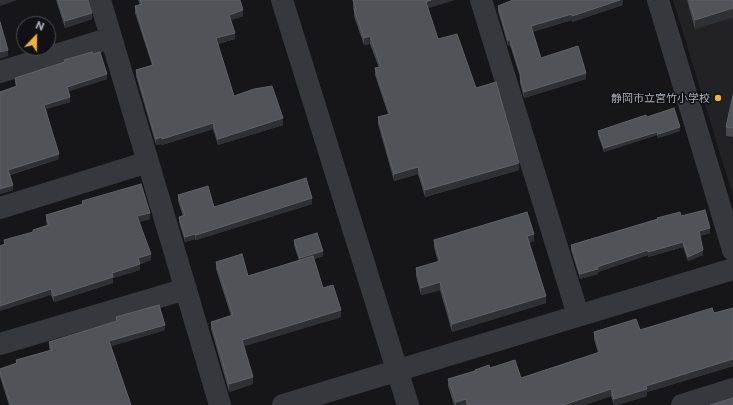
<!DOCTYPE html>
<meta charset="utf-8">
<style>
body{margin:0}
#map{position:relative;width:733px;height:405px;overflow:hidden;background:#161618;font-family:Commissioner,sans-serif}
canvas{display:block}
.north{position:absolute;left:16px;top:16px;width:40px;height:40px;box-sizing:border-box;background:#111113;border:1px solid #4d4f55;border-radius:50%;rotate:22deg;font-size:11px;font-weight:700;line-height:16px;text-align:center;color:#a8adb8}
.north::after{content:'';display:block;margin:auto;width:14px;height:18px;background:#f2b134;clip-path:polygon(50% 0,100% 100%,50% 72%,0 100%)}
</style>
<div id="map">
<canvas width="733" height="405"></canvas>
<div class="north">N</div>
</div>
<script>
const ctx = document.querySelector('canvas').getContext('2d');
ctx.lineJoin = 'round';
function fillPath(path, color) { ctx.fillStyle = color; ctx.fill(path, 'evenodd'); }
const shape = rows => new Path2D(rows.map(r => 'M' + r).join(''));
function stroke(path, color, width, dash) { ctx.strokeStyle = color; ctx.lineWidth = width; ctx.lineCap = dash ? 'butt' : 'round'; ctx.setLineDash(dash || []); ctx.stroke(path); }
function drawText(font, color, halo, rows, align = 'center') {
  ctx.font = font + ' Commissioner,"Noto Sans JP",sans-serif'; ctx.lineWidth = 3; ctx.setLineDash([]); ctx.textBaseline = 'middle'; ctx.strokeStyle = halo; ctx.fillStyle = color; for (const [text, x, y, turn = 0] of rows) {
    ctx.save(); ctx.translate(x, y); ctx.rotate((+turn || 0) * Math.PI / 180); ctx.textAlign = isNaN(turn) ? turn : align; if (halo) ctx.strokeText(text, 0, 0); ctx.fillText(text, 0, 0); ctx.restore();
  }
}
const built = shape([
 [673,0,733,0,733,196]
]);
const minor = shape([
 [100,0,220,405],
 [282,0,408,405],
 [481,0,578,315],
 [658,0,733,250],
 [0,72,111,38],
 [0,208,148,162],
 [0,344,186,289],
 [283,405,733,269],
 [682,405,733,389]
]);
const wall = shape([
 [56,0,88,0,92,19,65,28],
 [138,0,240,0,243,16,231,20,235,39,218,44,234,96,283,125,218,145,213,129,162,145,162,144,156,145,136,76,136,70,152,65,135,13,135,6,140,5],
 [353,0,428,8,438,39,476,88,519,170,425,197,418,174,394,181,378,124,378,117,388,114,375,75,375,68,379,68,370,44,364,45,354,16,354,11,353,7],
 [512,0,623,0,623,5,572,22,572,20,532,32,541,58,586,79,524,98,520,83,520,77,510,45,508,46,498,11,498,6,512,1],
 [687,0,733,0,733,17,695,29],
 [64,60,107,79,69,91,70,102,46,109,59,159,10,175,13,190,0,194,0,92,16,87,15,83,15,78,64,63],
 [733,95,733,137,726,136,726,127],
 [647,117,680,131,658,138,657,135,604,152,598,135,598,131],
 [178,195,214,207,312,204,196,240,195,239,185,242,179,222,179,217,183,216,178,201],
 [82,201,150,219,139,222,151,260,140,264,140,270,113,278,113,283,54,302,51,295,4,244,4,240,33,232,33,230,47,225,46,221,46,215,82,204],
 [681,216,710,233,700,236,703,255,688,261,683,247,648,257,648,255,598,272,598,274,580,279,571,250,571,245,657,219,657,218],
 [294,240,323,256,314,259,323,288,341,317,244,346,253,384,229,392,211,329,211,322,231,316,216,269,216,262,248,276,299,261,294,245],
 [434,240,534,241,529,243,546,303,452,332,440,290,421,295,416,276,416,268,438,262,434,247],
 [733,309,733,366,647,392,647,396,617,405,614,405,611,396,584,405,454,405,448,386,448,379,475,371,475,370,490,368,521,378,598,353,594,339,594,332,640,330],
 [116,317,165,330,111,346,131,405,9,405,0,377,0,369,16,364,16,360,50,350,49,348,49,342,116,321]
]);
const shadedWall = shape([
 [0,0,17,0,0,6],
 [431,0,455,0,426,9,426,2],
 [620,0,623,0,623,5,572,22,572,16],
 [733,8,733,17,695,29,695,20],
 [243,10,243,16,229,21,229,15],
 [92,13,92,19,65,28,65,21],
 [572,14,572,20,531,32,531,26],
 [235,33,235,39,216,44,216,38],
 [370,36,370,44,364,45,364,38],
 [508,40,510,40,510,45,508,46],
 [8,50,8,56,0,59,0,52],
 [586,73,586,79,524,98,524,92],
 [107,74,107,79,67,92,67,87],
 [70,97,70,102,44,110,44,105],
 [283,118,283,125,218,145,218,139],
 [213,123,213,129,162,145,162,139],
 [680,127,680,131,658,138,658,134],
 [657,132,657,135,604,152,604,148],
 [162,137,162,144,156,145,156,139],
 [59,154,59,159,8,175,8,170],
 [519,163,519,170,425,197,425,190],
 [418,167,418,174,394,181,394,174],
 [13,185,13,190,0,194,0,189],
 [312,198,312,204,196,240,196,235],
 [150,213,150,219,137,222,137,216],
 [710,228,710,233,699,236,699,231],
 [195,234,195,239,185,242,185,237],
 [534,234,534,241,527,243,527,236],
 [683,242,683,247,648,257,648,252],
 [648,250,648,255,598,272,598,274,580,279,580,274,597,267],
 [703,250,703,255,688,261,688,257],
 [323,251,323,256,300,264,300,258],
 [151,254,151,260,138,264,138,258],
 [140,264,140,270,113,278,113,283,54,302,54,296,112,273],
 [440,282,440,290,421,295,421,288],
 [51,289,51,295,0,311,0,306],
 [546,296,546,303,452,332,452,324],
 [341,310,341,317,242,347,242,340],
 [165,325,165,330,109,347,109,341],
 [733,359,733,366,647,392,647,396,617,405,614,405,614,399,646,386],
 [253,377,253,384,229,392,229,384],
 [611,389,611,396,584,405,563,405],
 [466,399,466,405,456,405,456,402]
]);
const building = shape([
 [58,0,88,0,92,13,65,21,58,0],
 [140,0,240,0,243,10,229,15,235,33,216,38,234,96,254,89,272,86,283,118,218,139,213,123,162,139,162,137,156,139,136,70,153,65,135,6,142,4,140,0],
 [353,0,431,0,426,2,438,39,457,34,476,88,496,82,519,163,425,190,418,167,394,174,378,117,390,114,375,68,381,67,370,36,364,38,354,9,356,9,353,0],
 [513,0,620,0,572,16,572,14,531,26,541,58,578,46,586,73,524,92,520,77,521,76,510,40,508,40,498,6,513,0],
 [689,0,733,0,733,8,695,20,689,0],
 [0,22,8,50,0,52,0,22],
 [92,52,93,54,100,52,107,74,67,87,70,97,44,105,59,154,8,170,13,185,0,189,0,92,17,86,15,78,65,62,64,60,92,52],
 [733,95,733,128,726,127,733,95],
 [674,108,680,127,658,134,657,132,604,148,598,131,646,115,647,117,674,108],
 [306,178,312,198,196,235,195,234,185,237,179,217,185,215,178,195,208,186,214,207,306,178],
 [141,184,150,213,137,216,151,254,138,258,140,264,112,273,113,277,54,296,51,289,0,306,0,246,5,244,4,240,33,232,33,230,49,225,46,215,83,204,82,201,141,184],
 [705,210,710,228,699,231,703,250,688,257,683,242,648,252,648,250,597,267,598,269,580,274,571,245,658,219,657,218,680,212,681,216,705,210],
 [527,212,534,234,527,236,546,296,452,324,440,282,421,288,416,268,440,261,434,240,527,212],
 [317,233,323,251,300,258,294,240,317,233],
 [242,254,248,276,313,256,323,288,333,285,341,310,242,340,253,377,229,384,211,322,233,315,216,262,242,254],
 [159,305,165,325,109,341,131,405,11,405,0,372,0,369,17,363,16,360,52,350,49,342,117,321,116,317,159,305],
 [712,308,714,313,733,308,733,359,646,386,647,389,614,399,611,389,563,405,468,405,466,399,456,402,448,379,475,371,475,370,489,365,490,368,515,360,521,378,600,352,594,332,636,319,640,330,712,308],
 [733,398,733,405,710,405,733,398]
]);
const markers = [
 [718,98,4,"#f2b134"]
];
const poiNames = [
 ["静岡市立宮竹小学校",710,98]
];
fillPath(built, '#222225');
stroke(minor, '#37383d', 22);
fillPath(wall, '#47494d');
fillPath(shadedWall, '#2f3033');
fillPath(building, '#525359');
stroke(building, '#5f6168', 1);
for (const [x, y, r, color] of markers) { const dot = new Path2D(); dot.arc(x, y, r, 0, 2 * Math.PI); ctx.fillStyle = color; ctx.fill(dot); stroke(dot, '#111113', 1.5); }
drawText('11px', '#a8adb8', '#111113', poiNames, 'right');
</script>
